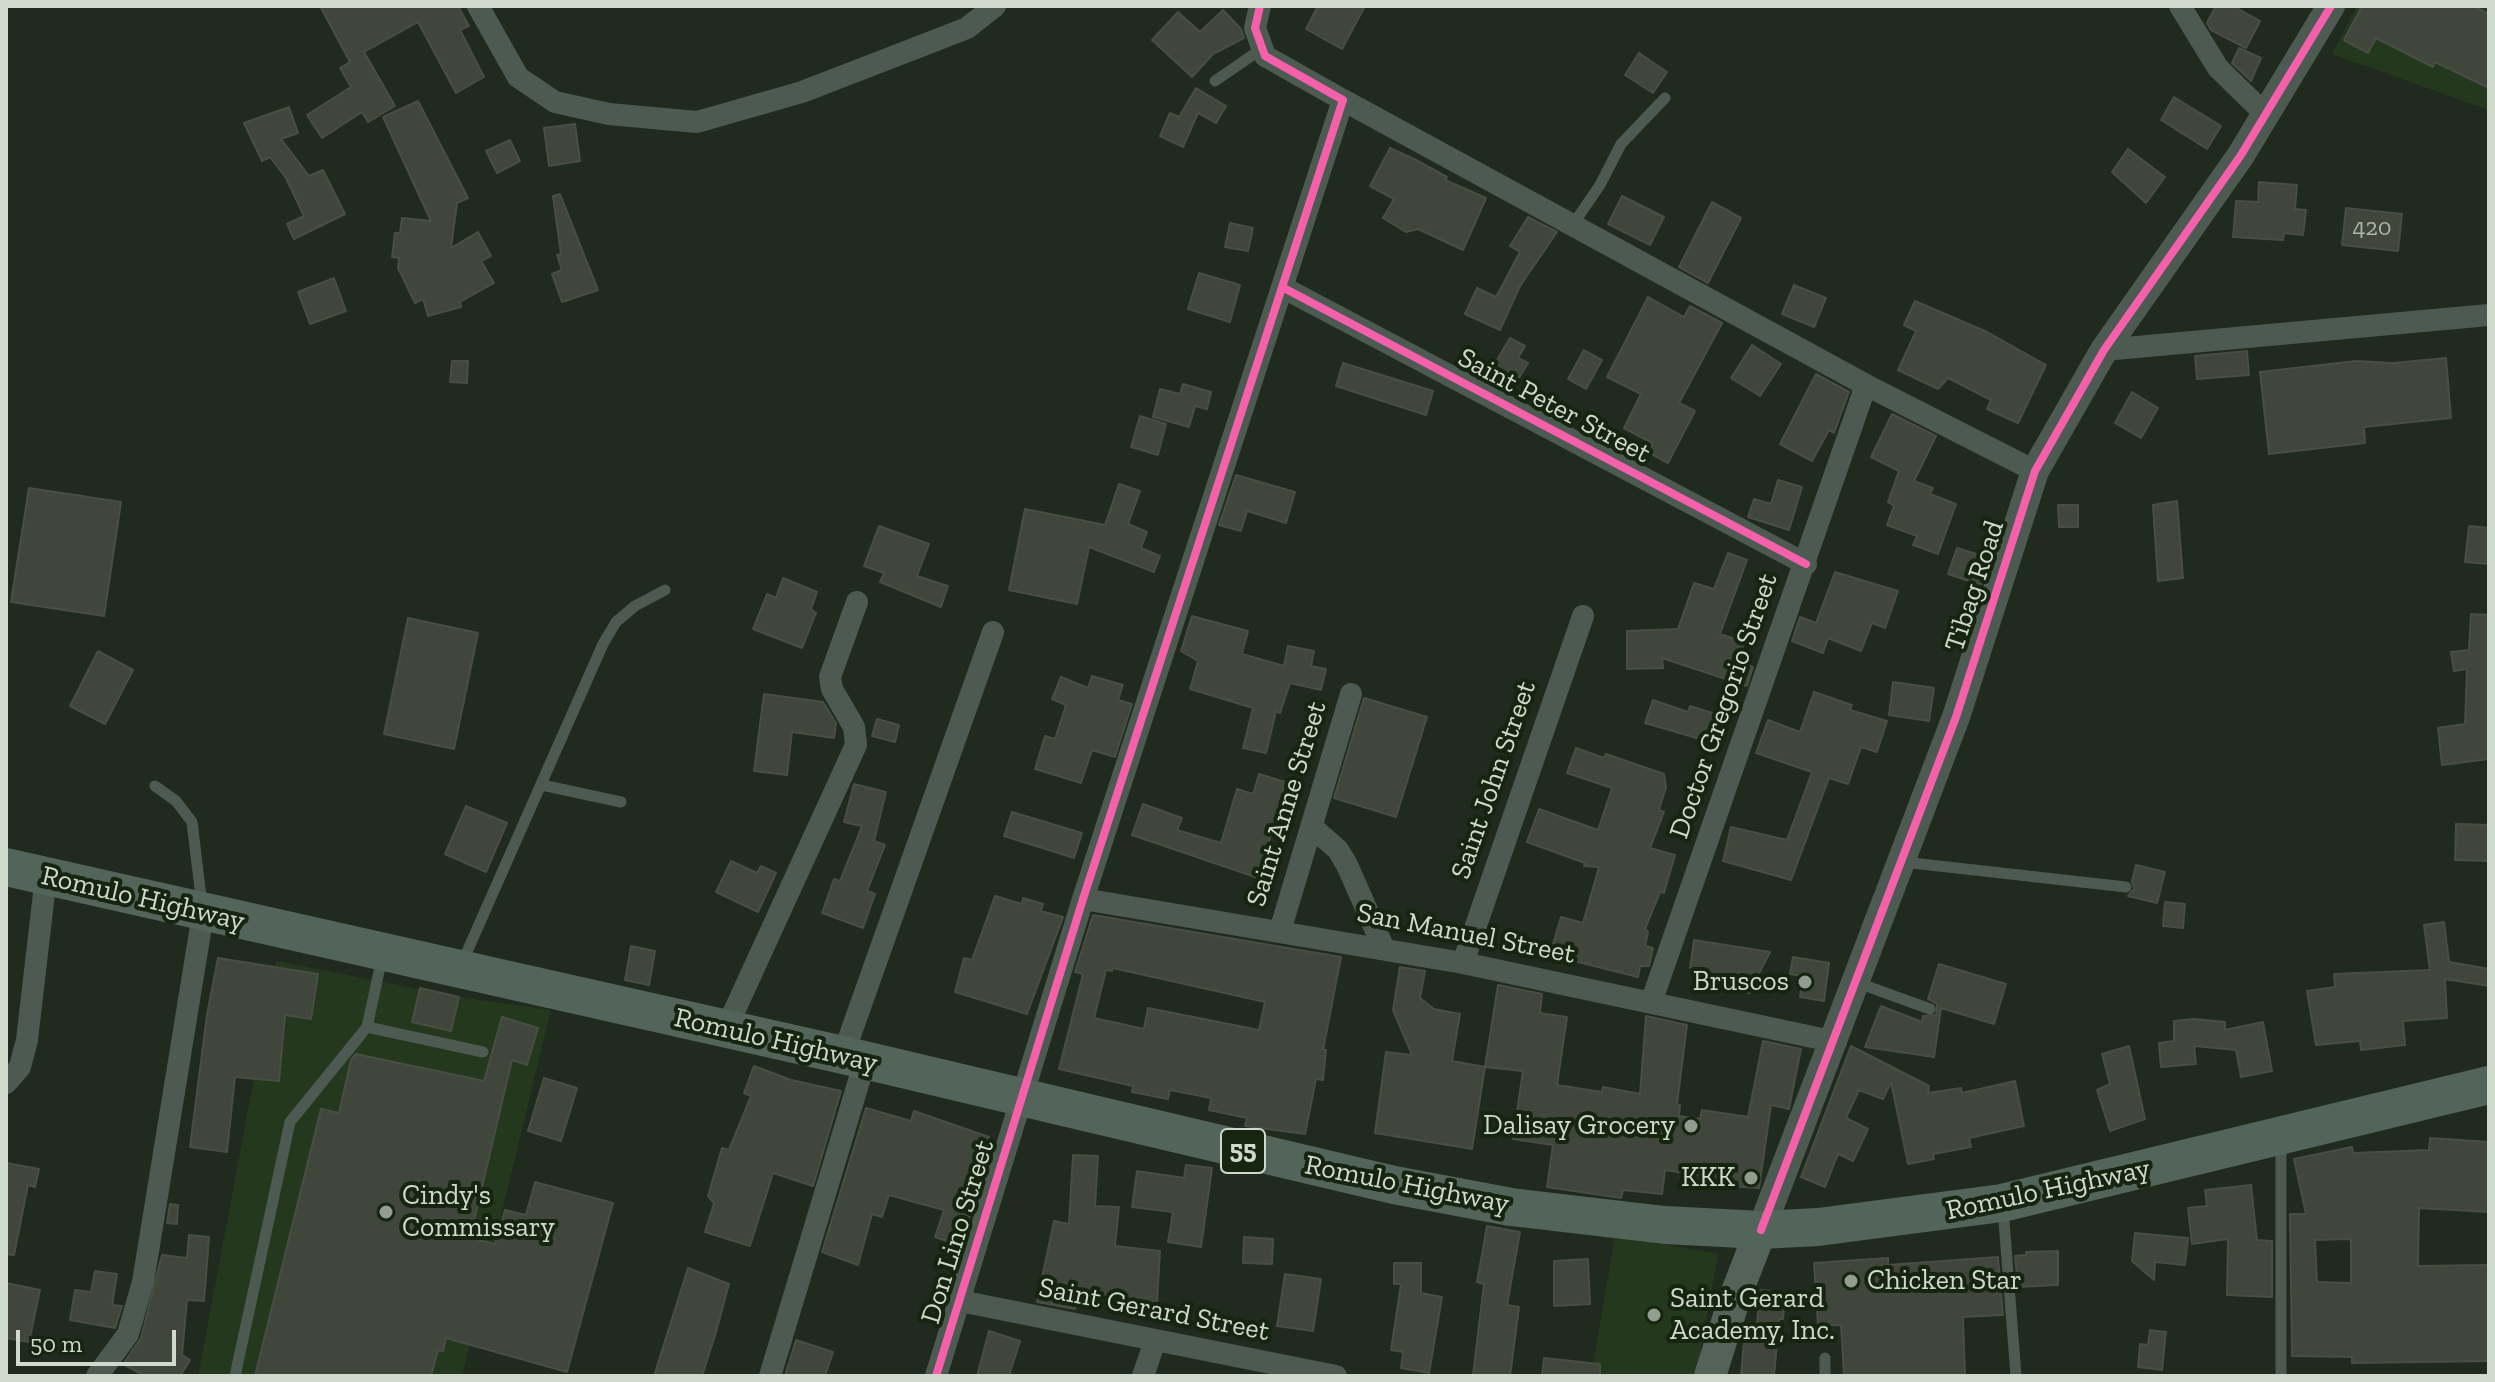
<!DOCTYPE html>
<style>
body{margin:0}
#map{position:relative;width:2495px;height:1382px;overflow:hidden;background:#212a1f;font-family:"Zilla Slab",serif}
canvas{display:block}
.frame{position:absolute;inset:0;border:8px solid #cfdacc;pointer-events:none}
.scale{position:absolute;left:16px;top:1330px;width:160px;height:36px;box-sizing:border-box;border:4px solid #cfdacc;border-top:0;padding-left:10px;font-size:24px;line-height:28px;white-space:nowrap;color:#cfdacc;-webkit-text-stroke:6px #152510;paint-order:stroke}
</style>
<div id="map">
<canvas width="2495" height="1382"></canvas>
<div class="frame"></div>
<div class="scale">50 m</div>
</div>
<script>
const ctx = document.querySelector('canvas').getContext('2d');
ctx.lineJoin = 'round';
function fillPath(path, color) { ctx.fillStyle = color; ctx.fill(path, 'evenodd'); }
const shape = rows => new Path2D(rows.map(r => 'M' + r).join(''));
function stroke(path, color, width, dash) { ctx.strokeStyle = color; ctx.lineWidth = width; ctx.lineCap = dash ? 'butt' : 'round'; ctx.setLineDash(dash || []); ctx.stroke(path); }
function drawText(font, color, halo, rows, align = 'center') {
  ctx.font = font + ' "Zilla Slab",serif'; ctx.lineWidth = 8; ctx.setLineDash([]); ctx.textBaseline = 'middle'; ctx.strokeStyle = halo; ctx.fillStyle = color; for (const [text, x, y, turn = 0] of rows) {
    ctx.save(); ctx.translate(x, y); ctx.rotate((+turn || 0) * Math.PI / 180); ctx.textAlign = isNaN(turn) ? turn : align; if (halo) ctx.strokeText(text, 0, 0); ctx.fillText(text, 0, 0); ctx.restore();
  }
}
const built = shape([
 [2357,6,2489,6,2489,110,2332,54],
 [276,961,459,997,551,1010,462,1376,198,1376],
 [1615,1236,1718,1254,1696,1376,1591,1376]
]);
const building = shape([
 [320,6,458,6,469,26,460,30,484,77,456,93,418,22,364,52,395,106,368,122,362,112,322,138,307,115,351,87,340,68,350,62,320,6],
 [1318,6,1365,6,1342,49,1306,29,1318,6],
 [2216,6,2233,6,2260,21,2246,48,2211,30,2207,23,2216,6],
 [2362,6,2473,6,2489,14,2489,88,2435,62,2433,67,2376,38,2368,53,2344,40,2362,6],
 [1223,10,1241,29,1244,38,1213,54,1192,77,1152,40,1178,12,1200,32,1223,10],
 [2239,48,2261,58,2251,81,2232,63,2239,48],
 [1639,53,1667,72,1653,93,1625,75,1639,53],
 [1196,88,1226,106,1216,123,1198,113,1183,147,1160,136,1170,113,1179,117,1196,88],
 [2174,97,2221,126,2207,149,2161,120,2174,97],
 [418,101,468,198,457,203,451,248,478,232,491,256,481,261,494,283,460,302,461,307,428,316,423,299,415,303,398,268,399,258,392,257,395,233,400,233,402,218,431,221,383,117,418,101],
 [289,107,298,133,281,139,309,176,323,170,345,214,294,239,287,224,304,216,286,178,270,157,262,161,244,123,289,107],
 [575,124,580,161,549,166,544,128,575,124],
 [510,140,520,161,497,173,486,151,510,140],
 [1390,148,1416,160,1447,177,1445,180,1486,198,1463,250,1418,229,1406,232,1383,218,1394,199,1370,186,1390,148],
 [2128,149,2165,177,2146,203,2112,172,2128,149],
 [2259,182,2297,185,2295,209,2306,210,2303,235,2284,233,2283,240,2233,237,2236,201,2258,202,2259,182],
 [560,194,598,290,562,302,552,274,562,270,557,255,561,254,553,196,560,194],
 [1622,196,1664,217,1650,245,1608,224,1622,196],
 [1712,202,1741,218,1708,283,1679,267,1712,202],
 [2346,208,2402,214,2398,251,2342,245,2346,208],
 [1528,217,1557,232,1520,286,1500,330,1465,314,1477,288,1496,297,1520,252,1510,246,1528,217],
 [1230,223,1253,228,1248,251,1225,247,1230,223],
 [1199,273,1240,285,1230,322,1188,309,1199,273],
 [334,278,346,311,310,324,298,292,334,278],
 [1794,285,1826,298,1814,327,1782,314,1794,285],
 [1648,297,1684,317,1690,306,1722,323,1679,403,1695,411,1668,463,1648,452,1652,443,1624,428,1641,394,1607,377,1648,297],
 [1915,301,1987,332,2046,365,2018,423,1987,409,1991,400,1948,378,1938,389,1898,370,1916,331,1904,325,1915,301],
 [1510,338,1525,346,1518,358,1528,363,1514,386,1490,372,1510,338],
 [1752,345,1781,364,1760,396,1731,378,1752,345],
 [1584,350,1602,360,1586,389,1568,379,1584,350],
 [2247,351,2249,375,2197,379,2195,356,2247,351],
 [2446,358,2451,418,2364,427,2365,443,2269,454,2260,372,2356,361,2393,363,2446,358],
 [452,361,468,361,467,383,450,382,452,361],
 [1343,363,1433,391,1426,415,1336,386,1343,363],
 [1816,374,1849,392,1834,433,1829,430,1812,461,1780,444,1816,374],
 [1183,384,1211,392,1207,409,1195,406,1189,427,1153,417,1160,389,1180,394,1183,384],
 [2132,392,2158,408,2141,438,2115,423,2132,392],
 [1892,414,1936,436,1914,481,1933,488,1930,494,1956,504,1938,554,1913,545,1917,536,1887,525,1894,506,1888,502,1899,471,1871,457,1892,414],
 [1140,416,1166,424,1158,455,1131,447,1140,416],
 [1236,475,1295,492,1286,523,1247,511,1241,531,1219,525,1236,475],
 [1778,480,1802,487,1789,530,1748,517,1754,499,1771,504,1778,480],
 [1119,484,1140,491,1128,524,1147,532,1141,548,1160,556,1154,572,1089,547,1077,604,1009,590,1025,509,1105,525,1119,484],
 [29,488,121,502,104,616,11,602,29,488],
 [2177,501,2183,578,2158,581,2153,505,2177,501],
 [2058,505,2078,505,2078,527,2059,527,2058,505],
 [879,526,929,544,917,576,948,586,941,607,880,582,884,573,864,566,879,526],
 [2469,526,2489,528,2489,564,2465,562,2469,526],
 [1957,548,1989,558,1981,585,1948,574,1957,548],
 [1728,553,1747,560,1720,634,1744,642,1738,662,1753,667,1747,686,1662,658,1663,668,1627,669,1627,631,1678,629,1694,583,1714,589,1728,553],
 [1835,572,1898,591,1885,628,1872,623,1861,651,1828,638,1823,653,1792,641,1800,617,1816,623,1835,572],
 [783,578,817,592,811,609,816,613,802,648,753,629,767,594,776,598,783,578],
 [2471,614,2489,615,2489,759,2442,765,2438,728,2465,724,2467,669,2454,671,2451,652,2469,650,2471,614],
 [1192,616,1248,631,1242,654,1284,666,1288,646,1314,651,1311,666,1326,669,1321,690,1290,683,1280,713,1276,711,1266,753,1243,748,1253,708,1190,689,1198,661,1181,651,1192,616],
 [408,618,478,633,454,749,384,734,408,618],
 [98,651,133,670,105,724,70,706,98,651],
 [1092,676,1123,685,1118,700,1132,704,1115,757,1092,750,1081,783,1035,769,1045,736,1055,739,1066,705,1052,699,1061,677,1088,688,1092,676],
 [1893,682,1934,688,1929,721,1889,715,1893,682],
 [1814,692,1852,705,1850,710,1887,721,1877,752,1861,747,1848,784,1829,778,1791,880,1723,861,1731,827,1787,840,1812,772,1756,753,1768,720,1800,732,1814,692],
 [764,694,823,702,836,723,834,738,792,732,787,775,754,771,764,694],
 [1364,698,1427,717,1396,817,1334,798,1364,698],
 [1653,700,1688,712,1690,706,1725,717,1717,744,1645,723,1653,700],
 [877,719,899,725,895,742,872,736,877,719],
 [1576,748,1604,758,1606,754,1664,774,1666,787,1659,810,1664,812,1650,848,1675,855,1664,893,1660,892,1645,929,1648,932,1645,946,1653,948,1649,966,1640,966,1638,977,1550,955,1561,917,1583,923,1599,867,1584,866,1585,863,1527,842,1539,809,1598,830,1612,788,1567,773,1576,748],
 [1259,774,1285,782,1265,856,1277,860,1270,882,1132,835,1143,804,1182,818,1177,830,1221,843,1237,789,1253,794,1259,774],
 [854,784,886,792,874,841,885,845,867,891,875,894,863,928,822,913,834,879,840,881,862,826,844,822,854,784],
 [466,806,507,823,486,872,445,854,466,806],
 [1012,812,1082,833,1074,858,1004,836,1012,812],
 [2456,824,2489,825,2489,861,2455,860,2456,824],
 [731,861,757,873,761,866,776,873,758,912,716,892,731,861],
 [2136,865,2165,872,2157,903,2128,896,2134,889,2132,881,2136,865],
 [995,896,1022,904,1023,898,1043,904,1041,911,1063,917,1027,1014,955,992,964,958,972,960,995,896],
 [2165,902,2185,904,2183,928,2163,926,2165,902],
 [1093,915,1341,957,1323,1050,1326,1050,1323,1080,1316,1079,1305,1134,1245,1126,1247,1118,1209,1110,1211,1098,1170,1090,1168,1099,1132,1092,1133,1086,1059,1069,1083,974,1075,972,1093,915],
 [1113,968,1265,1002,1259,1030,1148,1008,1144,1029,1094,1018,1106,970,1112,971,1113,968],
 [2444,922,2449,962,2489,969,2489,986,2445,979,2447,1018,2403,1021,2405,1045,2361,1050,2360,1041,2316,1045,2307,991,2335,987,2334,974,2430,970,2424,925,2444,922],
 [1694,940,1770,952,1749,993,1694,984,1697,969,1690,968,1694,940],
 [631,946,655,951,649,985,625,980,631,946],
 [1793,957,1829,963,1824,1001,1800,997,1803,976,1790,974,1793,957],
 [218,958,318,974,311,1019,285,1015,279,1081,235,1077,227,1152,190,1147,207,1015,218,958],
 [1939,964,2006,984,1994,1024,1941,1008,1934,1057,1865,1047,1881,1006,1922,1022,1923,1016,1936,1015,1937,1004,1928,999,1939,964],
 [1400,967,1425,971,1420,998,1434,1009,1460,1014,1452,1061,1485,1067,1472,1149,1375,1133,1386,1052,1412,1055,1393,1010,1400,967],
 [1498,985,1542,994,1540,1013,1567,1017,1557,1085,1602,1092,1603,1087,1640,1094,1646,1016,1687,1025,1677,1104,1680,1105,1679,1116,1700,1119,1702,1110,1748,1117,1763,1041,1801,1049,1789,1109,1771,1105,1759,1188,1698,1184,1699,1175,1665,1170,1662,1194,1623,1190,1621,1198,1547,1187,1553,1145,1513,1139,1523,1071,1485,1067,1498,985],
 [420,988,459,997,451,1031,412,1022,420,988],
 [502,1017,538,1028,527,1065,512,1060,470,1238,495,1244,505,1210,526,1215,535,1182,613,1203,567,1372,446,1338,443,1351,438,1350,431,1376,255,1376,321,1109,339,1113,351,1060,356,1054,484,1081,502,1017],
 [2194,1019,2225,1022,2225,1030,2263,1022,2272,1071,2241,1077,2236,1050,2194,1046,2196,1064,2161,1067,2159,1043,2174,1041,2174,1021,2194,1019],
 [1851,1046,1929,1086,1928,1093,1961,1088,1962,1093,2015,1081,2024,1126,1969,1138,1971,1147,1933,1154,1934,1159,1908,1164,1891,1082,1883,1099,1859,1090,1846,1118,1868,1129,1853,1161,1838,1154,1825,1187,1801,1177,1851,1046],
 [2129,1046,2145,1119,2110,1131,2097,1090,2110,1084,2102,1054,2129,1046],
 [754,1066,791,1080,841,1091,813,1186,773,1173,750,1246,705,1232,714,1203,708,1196,722,1148,729,1150,751,1096,744,1093,754,1066],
 [544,1078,577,1088,561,1141,528,1131,544,1078],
 [866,1108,911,1121,914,1111,989,1137,965,1207,972,1210,959,1245,935,1237,944,1210,889,1195,882,1217,872,1214,858,1265,822,1252,866,1108],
 [2430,1138,2489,1142,2489,1212,2419,1208,2418,1266,2489,1265,2489,1361,2352,1363,2352,1357,2292,1356,2290,1214,2306,1214,2294,1159,2352,1147,2353,1153,2429,1150,2430,1138],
 [2351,1239,2351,1283,2317,1282,2315,1240,2351,1239],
 [1073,1155,1098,1156,1095,1206,1119,1207,1115,1246,1160,1251,1157,1303,1079,1291,1075,1309,1037,1302,1054,1221,1069,1224,1073,1155],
 [6,1163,39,1169,35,1187,28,1185,14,1255,6,1254,6,1163],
 [1186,1165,1212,1168,1201,1247,1168,1242,1173,1212,1132,1207,1137,1171,1184,1178,1186,1165],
 [2251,1185,2257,1240,2272,1241,2272,1297,2227,1295,2228,1239,2192,1244,2188,1208,2207,1206,2205,1190,2251,1185],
 [170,1204,178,1205,177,1224,167,1223,170,1204],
 [1487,1226,1520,1232,1507,1305,1519,1307,1510,1376,1473,1375,1484,1284,1477,1282,1487,1226],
 [2135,1233,2188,1238,2185,1265,2155,1262,2154,1280,2132,1261,2135,1233],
 [189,1235,209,1237,204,1301,187,1300,182,1355,190,1360,180,1376,145,1376,123,1364,141,1338,162,1255,187,1258,189,1235],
 [1244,1237,1273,1239,1272,1264,1243,1263,1244,1237],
 [2058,1251,2058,1285,2018,1287,2015,1256,2026,1255,2026,1252,2058,1251],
 [1998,1257,2003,1315,1963,1317,1965,1376,1844,1376,1841,1325,1818,1326,1814,1263,1888,1258,1888,1265,1998,1257],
 [1588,1259,1590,1304,1554,1306,1554,1261,1588,1259],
 [1394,1263,1421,1263,1421,1293,1442,1297,1429,1373,1401,1368,1403,1352,1391,1350,1401,1284,1394,1284,1394,1263],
 [688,1268,729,1284,716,1332,702,1376,654,1376,688,1268],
 [95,1271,117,1274,112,1305,122,1306,115,1328,70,1320,75,1290,91,1292,95,1271],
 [1285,1274,1321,1279,1313,1331,1277,1326,1285,1274],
 [6,1283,40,1290,29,1342,6,1338,6,1283],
 [1760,1290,1785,1292,1783,1319,1779,1319,1774,1376,1741,1376,1745,1330,1747,1323,1757,1324,1760,1290],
 [2150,1330,2166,1332,2162,1370,2138,1367,2140,1344,2148,1345,2150,1330],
 [989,1331,1020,1341,1009,1376,977,1376,989,1331],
 [796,1340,833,1352,825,1376,785,1376,796,1340],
 [1544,1358,1600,1364,1600,1376,1542,1376,1544,1358]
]);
const service = shape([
 [1215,81,1260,50],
 [1574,223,1600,185,1621,144,1665,98],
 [542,785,621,802],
 [155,786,176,801,192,822,202,905],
 [1903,862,2126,887],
 [462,963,603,644,616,622,635,606,665,590],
 [1858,983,1930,1009],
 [367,1027,483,1052],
 [2281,1140,2281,1376],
 [2003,1208,2016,1376],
 [1825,1358,1825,1376],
 [235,1376,290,1122,367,1027,382,958]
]);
const minor = shape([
 [478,6,518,77,555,102,609,114,697,122,802,92,939,39,967,28,995,6],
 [2180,6,2218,68,2267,116],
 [1343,100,1866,385,2035,471],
 [1282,287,1806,564],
 [2104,350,2489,315],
 [1312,827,1338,850,1347,865,1384,949],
 [1083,899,1463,963,1836,1042],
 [1280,931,1351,694],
 [1463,963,1583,616],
 [1652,1000,1866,385],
 [726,1029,856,745,854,727,832,689,830,677,857,602],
 [843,1055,993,632],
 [6,1083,20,1067,27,1040,46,876],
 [960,1301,1336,1376],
 [97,1376,128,1334,143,1282,203,914],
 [770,1376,865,1061],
 [936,1376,1083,899,1343,100,1265,56,1255,28,1260,6],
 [1143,1376,1155,1341]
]);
const tertiary = shape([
 [1761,1230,1956,717,2035,471,2104,350,2241,155,2331,6]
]);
const secondary = shape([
 [1710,1376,1735,1297,1761,1230]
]);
const trunk = shape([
 [6,867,843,1055,1394,1185,1511,1207,1665,1225,1761,1230,1818,1227,2002,1203,2489,1085]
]);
const cycleway = shape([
 [1282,287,1806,564],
 [1761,1230,1956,717,2035,471,2104,350,2241,155,2331,6],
 [936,1376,1083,899,1343,100,1265,56,1255,28,1260,6]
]);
const markers = [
 [1805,982,8,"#929c8f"],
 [1691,1126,8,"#929c8f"],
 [1751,1178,8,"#929c8f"],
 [386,1212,8,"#929c8f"],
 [1851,1281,8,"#929c8f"],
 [1654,1315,8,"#929c8f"]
];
const numberNames = [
 ["420",2372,228]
];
const shields = [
 [1243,1151,44]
];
const shieldNames = [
 ["55",1243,1151]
];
const streetNames = [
 ["Saint Peter Street",1554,406,28],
 ["Tibag Road",1975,586,-72],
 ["Doctor Gregorio Street",1724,706,-71],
 ["Saint John Street",1494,780,-71],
 ["Saint Anne Street",1287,804,-73],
 ["Romulo Highway",143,899,13],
 ["San Manuel Street",1466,934,11],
 ["Romulo Highway",776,1041,13],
 ["Romulo Highway",1407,1185,11],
 ["Romulo Highway",2048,1190,-12],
 ["Don Lino Street",958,1232,-73],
 ["Saint Gerard Street",1154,1310,11]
];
const poiNames = [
 ["Bruscos",1789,982],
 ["Dalisay Grocery",1675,1126],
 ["KKK",1735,1178],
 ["Cindy's",402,1196,"left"],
 ["Commissary",402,1228,"left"],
 ["Chicken Star",1867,1281,"left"],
 ["Saint Gerard",1670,1299,"left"],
 ["Academy, Inc.",1670,1331,"left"]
];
fillPath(built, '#24381e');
fillPath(building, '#40463b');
stroke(building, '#494e44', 2);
stroke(service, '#4c5a52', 11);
stroke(minor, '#4c5a52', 22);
stroke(tertiary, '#4c5a52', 28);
stroke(secondary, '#54635a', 32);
stroke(trunk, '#53645a', 38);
stroke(cycleway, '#f560ab', 8);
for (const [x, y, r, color] of markers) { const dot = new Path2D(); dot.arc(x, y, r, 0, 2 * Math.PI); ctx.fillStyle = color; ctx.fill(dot); stroke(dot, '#152510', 3); }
drawText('24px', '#abb5a8', null, numberNames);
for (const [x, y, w] of shields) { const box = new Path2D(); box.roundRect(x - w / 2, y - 22, w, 44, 6); ctx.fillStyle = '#152510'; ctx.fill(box); stroke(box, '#cfdacc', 2); }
drawText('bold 26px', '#cfdacc', null, shieldNames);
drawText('28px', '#cfdacc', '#152510', streetNames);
drawText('28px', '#cfdacc', '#152510', poiNames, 'right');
</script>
